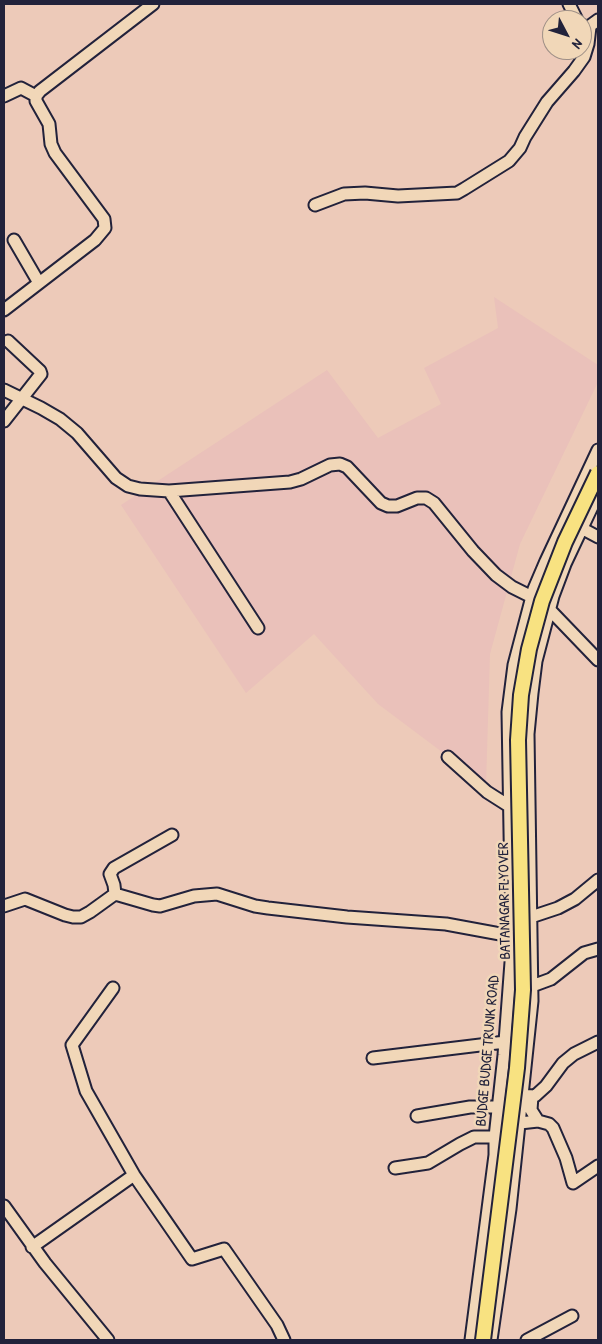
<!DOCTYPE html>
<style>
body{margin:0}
#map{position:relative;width:602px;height:1344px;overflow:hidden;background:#edcab9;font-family:"Patrick Hand",sans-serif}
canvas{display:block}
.frame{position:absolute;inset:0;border:5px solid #22223b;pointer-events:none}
.north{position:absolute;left:542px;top:10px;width:50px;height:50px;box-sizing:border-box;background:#f1d7b8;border:1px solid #9e8f86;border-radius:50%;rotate:130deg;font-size:14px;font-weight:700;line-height:20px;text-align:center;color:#22223b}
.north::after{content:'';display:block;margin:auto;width:18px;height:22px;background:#22223b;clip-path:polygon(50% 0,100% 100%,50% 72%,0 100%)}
</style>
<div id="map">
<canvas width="602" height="1344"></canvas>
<div class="frame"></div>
<div class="north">N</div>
</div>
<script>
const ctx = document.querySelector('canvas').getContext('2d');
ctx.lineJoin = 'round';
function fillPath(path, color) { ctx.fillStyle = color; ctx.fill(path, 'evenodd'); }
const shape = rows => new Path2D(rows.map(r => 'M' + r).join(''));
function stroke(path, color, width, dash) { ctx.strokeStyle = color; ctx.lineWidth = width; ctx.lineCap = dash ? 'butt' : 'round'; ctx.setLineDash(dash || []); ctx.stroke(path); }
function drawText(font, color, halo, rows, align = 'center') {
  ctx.font = font + ' "Patrick Hand",sans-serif'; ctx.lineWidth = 5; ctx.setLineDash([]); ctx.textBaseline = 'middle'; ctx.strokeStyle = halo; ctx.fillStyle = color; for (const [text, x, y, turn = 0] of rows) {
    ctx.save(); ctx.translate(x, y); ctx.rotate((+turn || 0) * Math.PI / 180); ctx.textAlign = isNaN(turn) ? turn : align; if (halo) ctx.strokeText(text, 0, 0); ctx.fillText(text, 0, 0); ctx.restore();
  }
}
const built = shape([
 [494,297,598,365,598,382,520,544,490,654,486,785,378,704,314,634,246,693,121,505,327,370,378,438,441,404,424,368,498,328]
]);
const minor = shape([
 [569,4,577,20],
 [582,25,587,28,598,20],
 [4,96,21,88,36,96],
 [315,205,344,194,365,193,398,196,457,193,464,189,509,161,520,148,525,137,547,102,574,71,584,57,588,44,590,27],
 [14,240,39,283],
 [4,310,95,240,105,228,104,219,55,153,51,144,49,124,36,101,36,96,40,91,153,4],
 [4,390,41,408,60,419,77,433,116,478,128,486,140,489,169,491,290,482,301,479,330,465,340,464,347,467,381,503,388,506,397,506,417,498,426,498,434,503,473,551,496,575,512,587,532,597,549,609,598,660],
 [4,421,41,374,40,371,8,341],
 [169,491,258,628],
 [583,529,598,537],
 [448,757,487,792,509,806],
 [115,894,153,905,160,906,194,896,217,894,255,906,268,908,347,917,446,924,511,936],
 [4,906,25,899,65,915,73,917,81,917,90,912,115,894,114,885,110,874,114,868,172,835],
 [531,917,558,908,575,899,598,880],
 [532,986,551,979,584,953,598,949],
 [373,1058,505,1042],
 [516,1095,535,1096,546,1086,563,1063,574,1054,598,1042],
 [532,1096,531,1110,538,1121],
 [417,1116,470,1107,498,1107],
 [520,1123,538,1121,549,1124,553,1128,566,1158,573,1183,598,1166],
 [395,1168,428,1163,460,1144,474,1137,495,1137],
 [134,1175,192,1259,224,1249,277,1325,284,1340],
 [4,1206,45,1263,108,1340],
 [32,1247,134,1175,86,1091,72,1045,113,988],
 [471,1340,495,1155,495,1137,504,1055,512,949,508,712,514,665,534,589,546,561,598,450],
 [491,1340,510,1209,532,1001,528,734,532,693,536,661,553,596,565,564,598,494],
 [527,1340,572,1316]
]);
const majorBridge = shape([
 [483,1340,517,1068,523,990,518,740,521,695,529,649,542,601,565,542,598,473]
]);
const streetNames = [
 ["BATANAGAR FLYOVER",505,901,-91],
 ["BUDGE BUDGE TRUNK ROAD",488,1051,-85]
];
fillPath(built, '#eac1ba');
stroke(minor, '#22223b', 15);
stroke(minor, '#f1d7b8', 11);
stroke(majorBridge, '#22223b', 18, []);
stroke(majorBridge, '#f8e281', 14);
drawText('15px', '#22223b', '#f1d7b8', streetNames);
</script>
